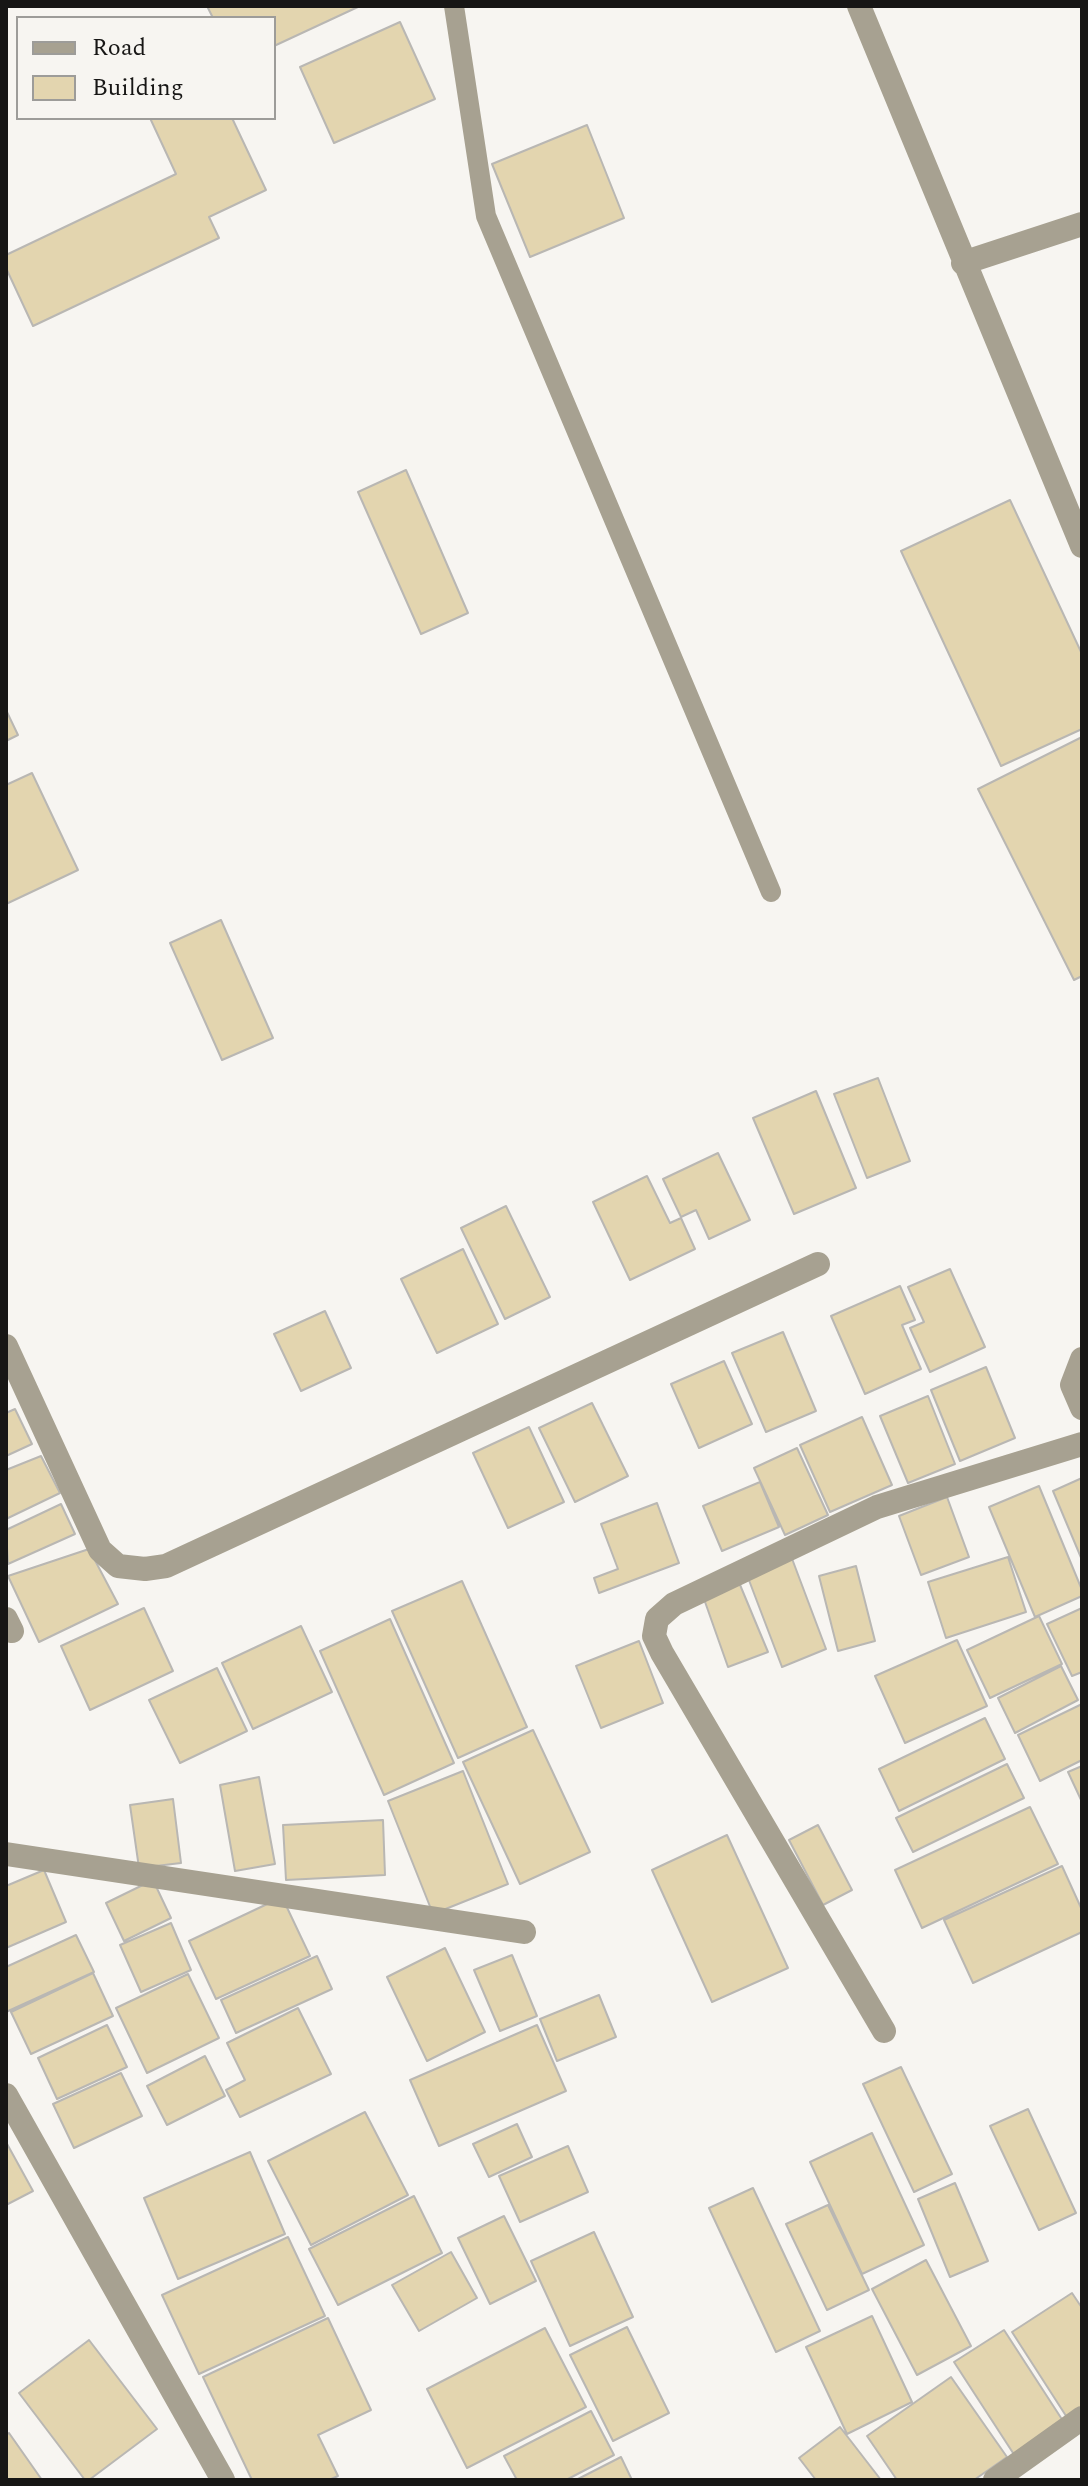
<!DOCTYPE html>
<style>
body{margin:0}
#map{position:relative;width:1088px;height:2486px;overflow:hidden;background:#f7f5f1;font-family:Spectral,serif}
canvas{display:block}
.frame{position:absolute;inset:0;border:8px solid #171615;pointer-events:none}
.legend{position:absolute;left:16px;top:16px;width:260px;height:104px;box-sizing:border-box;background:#f7f5f1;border:2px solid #9d9c99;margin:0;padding:10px 14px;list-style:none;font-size:24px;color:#171615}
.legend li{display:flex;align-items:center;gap:16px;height:40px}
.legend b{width:40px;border:2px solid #9d9c99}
</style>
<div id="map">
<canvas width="1088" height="2486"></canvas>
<div class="frame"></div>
<ul class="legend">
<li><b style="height:10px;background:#a7a191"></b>Road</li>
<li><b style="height:22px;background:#e3d5af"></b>Building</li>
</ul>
</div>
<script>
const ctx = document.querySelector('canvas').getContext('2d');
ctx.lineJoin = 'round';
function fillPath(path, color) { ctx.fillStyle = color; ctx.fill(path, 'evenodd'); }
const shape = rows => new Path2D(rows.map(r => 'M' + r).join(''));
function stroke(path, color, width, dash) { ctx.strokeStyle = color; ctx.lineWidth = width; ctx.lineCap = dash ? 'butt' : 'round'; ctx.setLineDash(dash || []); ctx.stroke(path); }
const building = shape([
 [207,6,360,6,274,46,274,18,213,18,207,6],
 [400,22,435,99,334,143,300,67,400,22],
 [150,118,232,118,266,190,209,217,219,238,33,326,6,268,6,255,176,174,150,118],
 [587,125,624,218,530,257,492,164,587,125],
 [406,470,468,613,421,634,358,492,406,470],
 [1010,500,1082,654,1082,729,1001,766,901,551,1010,500],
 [6,710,18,735,6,741,6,710],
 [1082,737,1082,976,1074,980,978,789,1082,737],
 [32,773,78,870,6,904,6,785,32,773],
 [221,920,273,1038,222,1060,170,943,221,920],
 [878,1078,910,1161,867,1178,834,1094,878,1078],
 [816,1091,856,1188,794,1214,753,1118,816,1091],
 [718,1153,750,1220,709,1239,696,1210,681,1217,663,1179,718,1153],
 [647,1176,670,1223,681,1218,695,1249,630,1280,593,1202,647,1176],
 [506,1206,550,1297,505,1319,461,1228,506,1206],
 [463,1249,498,1324,437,1353,401,1279,463,1249],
 [950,1269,985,1347,930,1372,910,1328,924,1322,908,1287,950,1269],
 [900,1286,915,1320,902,1325,921,1369,865,1394,831,1316,900,1286],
 [325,1311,351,1368,301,1391,274,1334,325,1311],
 [783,1332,816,1411,766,1432,732,1353,783,1332],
 [724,1361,752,1424,699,1448,671,1384,724,1361],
 [986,1367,1015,1438,960,1461,931,1390,986,1367],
 [928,1396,955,1464,908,1483,880,1416,928,1396],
 [592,1403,628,1476,575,1502,539,1428,592,1403],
 [15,1409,32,1444,6,1456,6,1413,15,1409],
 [862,1417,892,1485,830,1512,800,1445,862,1417],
 [529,1427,564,1502,508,1528,473,1453,529,1427],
 [797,1448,828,1515,785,1535,754,1468,797,1448],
 [41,1456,60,1493,6,1519,6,1470,41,1456],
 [1082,1478,1082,1560,1053,1491,1082,1478],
 [760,1482,779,1527,722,1551,703,1506,760,1482],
 [1039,1486,1082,1590,1082,1596,1035,1617,989,1507,1039,1486],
 [947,1497,969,1557,921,1575,899,1516,947,1497],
 [657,1503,679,1563,599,1593,594,1578,618,1569,601,1524,657,1503],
 [61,1504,75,1534,8,1564,6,1530,61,1504],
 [89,1549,118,1604,39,1642,8,1576,89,1549],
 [791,1556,826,1649,782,1667,747,1575,791,1556],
 [1008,1557,1026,1612,946,1638,928,1582,1008,1557],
 [856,1566,875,1641,838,1651,819,1576,856,1566],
 [738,1580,768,1652,728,1667,704,1599,738,1580],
 [462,1581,527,1727,458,1758,392,1611,462,1581],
 [144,1608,173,1671,90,1710,61,1646,144,1608],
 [1082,1608,1082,1672,1072,1676,1047,1624,1082,1608],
 [1039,1616,1062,1664,990,1698,967,1650,1039,1616],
 [390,1619,454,1763,384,1795,320,1651,390,1619],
 [301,1626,332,1692,253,1729,222,1663,301,1626],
 [957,1640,987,1706,905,1743,875,1676,957,1640],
 [639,1641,663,1703,601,1728,576,1666,639,1641],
 [1061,1666,1078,1700,1015,1733,998,1698,1061,1666],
 [217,1668,247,1731,180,1763,149,1700,217,1668],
 [1082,1704,1082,1760,1040,1781,1018,1735,1082,1704],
 [985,1718,1005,1759,899,1811,879,1769,985,1718],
 [533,1730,590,1852,520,1884,463,1762,533,1730],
 [1007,1764,1024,1798,913,1852,896,1818,1007,1764],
 [1082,1766,1082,1802,1068,1772,1082,1766],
 [463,1771,508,1884,433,1914,388,1801,463,1771],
 [259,1777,275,1864,235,1871,220,1785,259,1777],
 [173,1799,181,1863,139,1868,130,1805,173,1799],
 [1030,1807,1058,1864,922,1928,895,1870,1030,1807],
 [383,1820,385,1875,286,1880,283,1825,383,1820],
 [818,1825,852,1890,823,1905,789,1840,818,1825],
 [727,1835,788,1968,712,2002,652,1870,727,1835],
 [1062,1866,1082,1910,1082,1932,973,1983,944,1920,1062,1866],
 [44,1870,66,1922,6,1948,6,1886,44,1870],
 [153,1880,171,1918,124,1941,106,1903,153,1880],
 [282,1897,310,1956,216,1999,189,1941,282,1897],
 [171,1923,191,1970,141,1992,120,1945,171,1923],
 [76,1935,94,1972,6,2012,6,1967,76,1935],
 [445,1948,485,2032,427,2061,387,1977,445,1948],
 [512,1955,537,2016,500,2031,474,1970,512,1955],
 [317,1956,332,1989,236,2033,221,2000,317,1956],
 [93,1973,113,2016,31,2054,11,2012,93,1973],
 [188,1974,219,2038,147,2073,116,2008,188,1974],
 [599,1995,616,2037,557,2061,540,2019,599,1995],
 [298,2008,331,2074,240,2117,226,2090,245,2080,227,2043,298,2008],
 [107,2025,127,2067,57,2099,38,2058,107,2025],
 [537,2025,566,2091,439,2146,410,2080,537,2025],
 [205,2056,225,2096,167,2125,147,2086,205,2056],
 [901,2067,952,2174,914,2192,863,2084,901,2067],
 [121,2073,142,2116,74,2148,53,2104,121,2073],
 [1028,2109,1076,2213,1039,2230,990,2126,1028,2109],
 [365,2112,408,2195,311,2245,268,2161,365,2112],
 [517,2124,532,2157,489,2177,473,2144,517,2124],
 [872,2133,924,2245,862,2274,810,2162,872,2133],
 [6,2142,33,2191,6,2205,6,2142],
 [568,2146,588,2192,520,2222,499,2176,568,2146],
 [250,2152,285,2234,178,2279,144,2198,250,2152],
 [955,2183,988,2261,950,2277,918,2199,955,2183],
 [753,2188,820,2331,776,2352,709,2208,753,2188],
 [414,2196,442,2253,338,2305,309,2249,414,2196],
 [828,2205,869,2290,827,2310,786,2224,828,2205],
 [504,2216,536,2281,490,2304,458,2238,504,2216],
 [594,2232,633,2317,570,2346,531,2261,594,2232],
 [288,2237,325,2316,199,2374,162,2295,288,2237],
 [451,2252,477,2298,419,2331,392,2285,451,2252],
 [926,2260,971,2346,917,2375,872,2289,926,2260],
 [1072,2293,1082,2308,1082,2410,1068,2419,1012,2332,1072,2293],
 [872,2316,912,2402,847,2434,806,2347,872,2316],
 [328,2318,371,2410,318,2435,338,2476,329,2480,252,2480,203,2377,328,2318],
 [627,2327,669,2413,613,2441,570,2355,627,2327],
 [545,2328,586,2407,467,2468,427,2389,545,2328],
 [1004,2330,1065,2424,1015,2456,954,2362,1004,2330],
 [89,2340,157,2429,89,2480,85,2480,19,2393,89,2340],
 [951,2377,1007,2457,974,2480,897,2480,867,2436,951,2377],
 [591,2411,614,2455,566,2480,517,2480,504,2456,591,2411],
 [840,2427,881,2480,816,2480,799,2458,840,2427],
 [9,2433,42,2480,6,2480,6,2435,9,2433],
 [621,2457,632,2480,576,2480,621,2457]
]);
const lane = shape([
 [454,6,486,216,771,892]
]);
const street = shape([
 [859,6,1082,546],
 [963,263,1082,224],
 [6,1346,100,1550,118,1566,145,1569,166,1566,818,1264],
 [1082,1359,1072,1385,1082,1408],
 [6,1619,12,1631],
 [6,1854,524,1932],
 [884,2031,662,1653,654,1636,657,1619,674,1604,877,1507,1082,1444],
 [6,2095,223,2480],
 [995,2480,1082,2418]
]);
fillPath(building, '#e3d5af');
stroke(building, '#b9b7b3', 2);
stroke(lane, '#a7a191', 20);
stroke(street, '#a7a191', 24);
</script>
